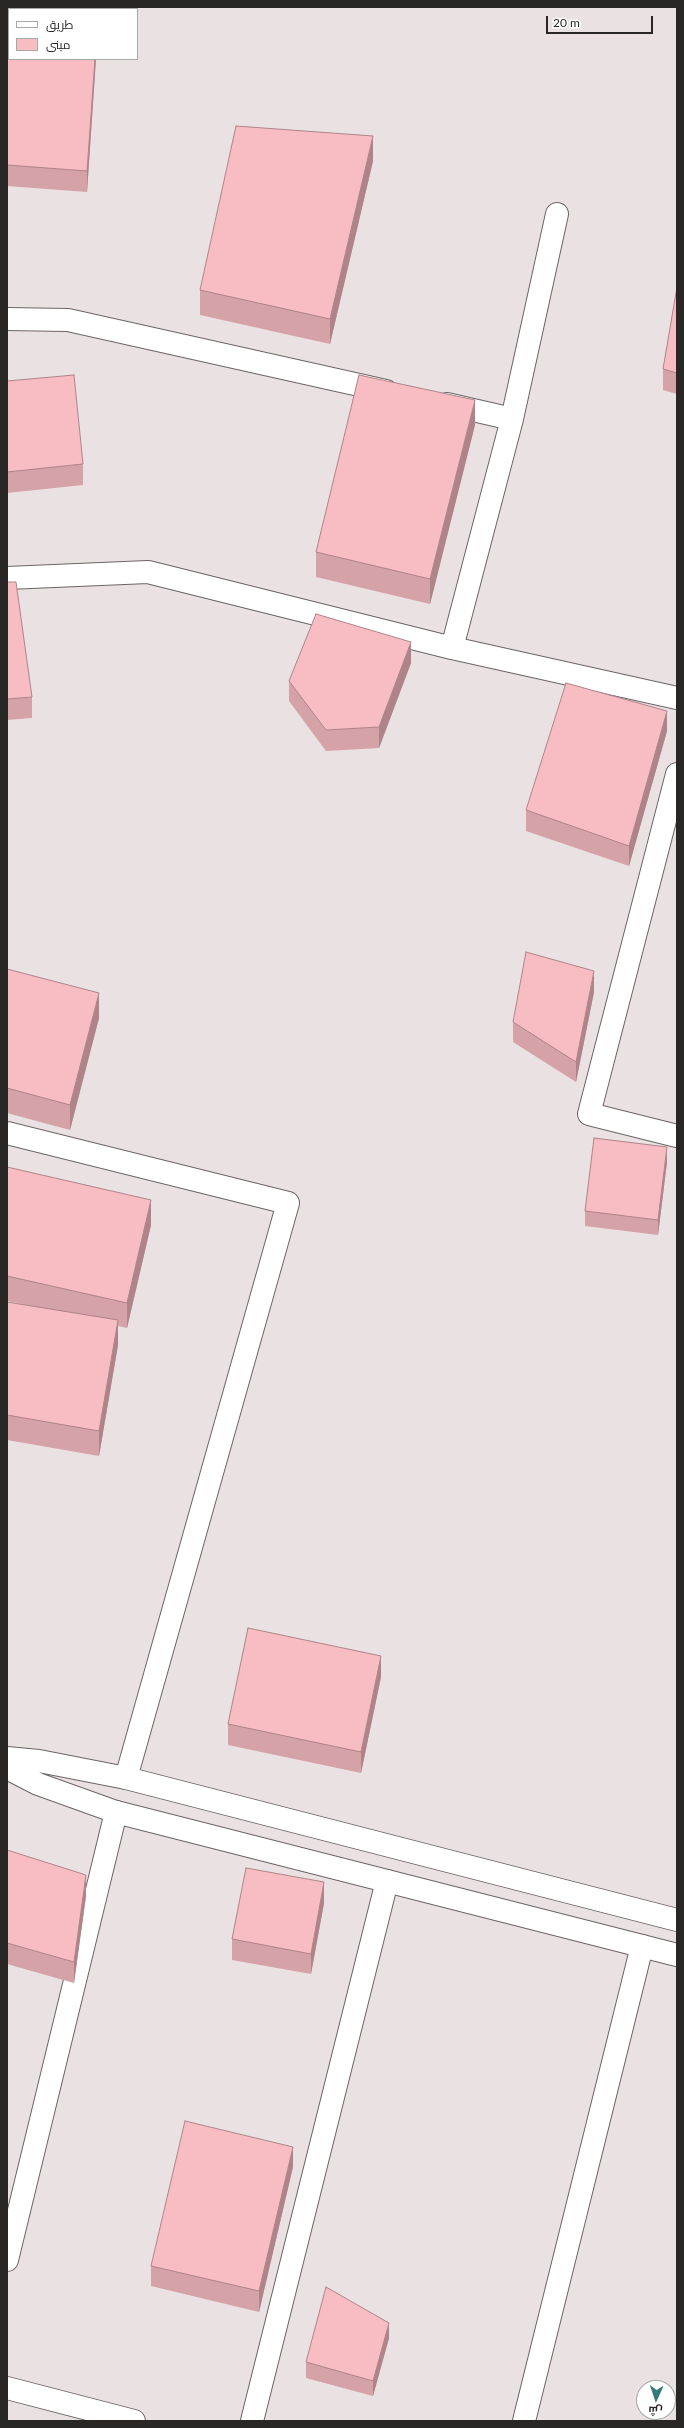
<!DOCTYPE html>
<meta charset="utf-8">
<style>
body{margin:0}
#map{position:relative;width:684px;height:2428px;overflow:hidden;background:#eae1e2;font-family:Lato,Cairo,sans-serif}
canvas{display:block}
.frame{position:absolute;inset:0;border:8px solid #292626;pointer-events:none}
.legend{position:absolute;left:8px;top:8px;width:130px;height:52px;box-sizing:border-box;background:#fff;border:1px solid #a9a8a8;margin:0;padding:5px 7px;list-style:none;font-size:12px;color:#292626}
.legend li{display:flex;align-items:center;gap:8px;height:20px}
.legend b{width:20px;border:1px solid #a9a8a8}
.north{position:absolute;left:636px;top:2380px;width:40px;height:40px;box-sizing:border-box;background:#fff;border:1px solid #a9a8a8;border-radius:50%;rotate:183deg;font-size:11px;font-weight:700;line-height:16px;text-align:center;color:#292626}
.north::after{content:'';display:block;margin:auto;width:14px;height:18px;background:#347c78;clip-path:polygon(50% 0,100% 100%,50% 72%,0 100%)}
.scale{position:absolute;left:546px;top:16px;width:107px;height:18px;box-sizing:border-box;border:2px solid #292626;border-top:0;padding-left:5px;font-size:12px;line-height:14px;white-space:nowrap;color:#292626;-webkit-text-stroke:3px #fff;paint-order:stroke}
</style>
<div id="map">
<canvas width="684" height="2428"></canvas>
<div class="frame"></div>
<ul class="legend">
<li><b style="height:5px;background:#fff"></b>طريق</li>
<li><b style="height:11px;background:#f8bcc3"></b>مبنى</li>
</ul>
<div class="north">ش</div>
<div class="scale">20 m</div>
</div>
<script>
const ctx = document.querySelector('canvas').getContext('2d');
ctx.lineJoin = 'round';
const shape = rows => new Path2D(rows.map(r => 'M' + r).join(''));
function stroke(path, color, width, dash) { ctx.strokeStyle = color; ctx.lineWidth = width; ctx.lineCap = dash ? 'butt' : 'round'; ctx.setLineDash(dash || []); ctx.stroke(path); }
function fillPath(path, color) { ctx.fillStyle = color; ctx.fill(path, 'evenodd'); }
const street = shape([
 [7,319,68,320,386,391],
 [447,404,512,419],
 [7,578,148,572,452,648,677,698],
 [452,648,512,419,557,214],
 [677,774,589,1114,677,1136],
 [7,1133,288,1203,126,1778],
 [7,2260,116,1812],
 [7,2388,134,2421],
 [252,2421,387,1881],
 [524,2421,642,1946]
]);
const secondary = shape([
 [7,1758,39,1761,126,1778,677,1920],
 [7,1768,38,1784,116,1812,677,1955]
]);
const wall = shape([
 [7,21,9,59,96,59,87,192,7,186],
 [373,161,330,344,200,315,200,290],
 [677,287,677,394,663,390,663,369],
 [7,381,83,464,83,485,7,493],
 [475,425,430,604,316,577,316,552],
 [7,582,32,697,32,718,7,720],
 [411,663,379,748,326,751,289,701,289,681],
 [667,731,629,866,526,831,526,810],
 [7,969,99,1018,70,1130,7,1113],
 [594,992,576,1082,513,1042,513,1022],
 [667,1162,658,1235,585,1226,585,1211],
 [7,1167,151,1225,127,1328,118,1326,118,1345,99,1456,7,1440,7,1302,24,1304,7,1301],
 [381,1677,361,1773,228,1745,228,1724],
 [7,1850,86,1896,74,1983,7,1964],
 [324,1903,311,1974,232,1960,232,1939],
 [293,2167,259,2312,151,2286,151,2266],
 [389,2338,373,2396,306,2378,306,2362]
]);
const shadedWall = shape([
 [95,59,96,59,87,192,87,171],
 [373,136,373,161,330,344,330,319],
 [475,400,475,425,430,604,430,579],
 [411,642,411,663,379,748,379,727],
 [667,711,667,731,629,866,629,846],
 [594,971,594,992,576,1082,576,1062],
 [99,993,99,1018,70,1130,70,1105],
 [667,1147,667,1162,658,1235,658,1220],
 [151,1200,151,1225,127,1328,127,1303],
 [118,1320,118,1345,99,1456,99,1431],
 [381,1656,381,1677,361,1773,361,1752],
 [86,1875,86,1896,74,1983,74,1962],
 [324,1882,324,1903,311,1974,311,1954],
 [293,2147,293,2167,259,2312,259,2291],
 [389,2323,389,2338,373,2396,373,2381]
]);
const building = shape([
 [7,21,9,21,9,59,95,59,87,171,7,165,7,21],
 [236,126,373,136,330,319,200,290,236,126],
 [677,287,677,373,663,369,677,287],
 [74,375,83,464,7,472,7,381,74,375],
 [359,375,475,400,430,579,316,552,359,375],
 [7,582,16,582,32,697,7,699,7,582],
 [316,614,411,642,379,727,326,730,289,681,316,614],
 [566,683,667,711,629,846,526,810,566,683],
 [526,952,594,971,576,1062,513,1022,526,952],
 [7,969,99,993,70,1105,7,1088,7,969],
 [594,1138,667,1147,658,1220,585,1211,594,1138],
 [7,1167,151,1200,127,1303,7,1276,7,1167],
 [7,1302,118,1320,99,1431,7,1415,7,1302],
 [248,1628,381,1656,361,1752,228,1724,248,1628],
 [7,1850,86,1875,74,1962,7,1943,7,1850],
 [246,1868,324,1882,311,1954,232,1939,246,1868],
 [185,2121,293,2147,259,2291,151,2266,185,2121],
 [326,2287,389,2323,373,2381,306,2362,326,2287]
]);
stroke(street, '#6c6566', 24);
stroke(secondary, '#6c6566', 24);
stroke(street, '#fff', 22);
stroke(secondary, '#fff', 22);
fillPath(wall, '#d5a2a8');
fillPath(shadedWall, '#ae8488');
fillPath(building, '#f8bcc3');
stroke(building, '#ae8488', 1);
</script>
